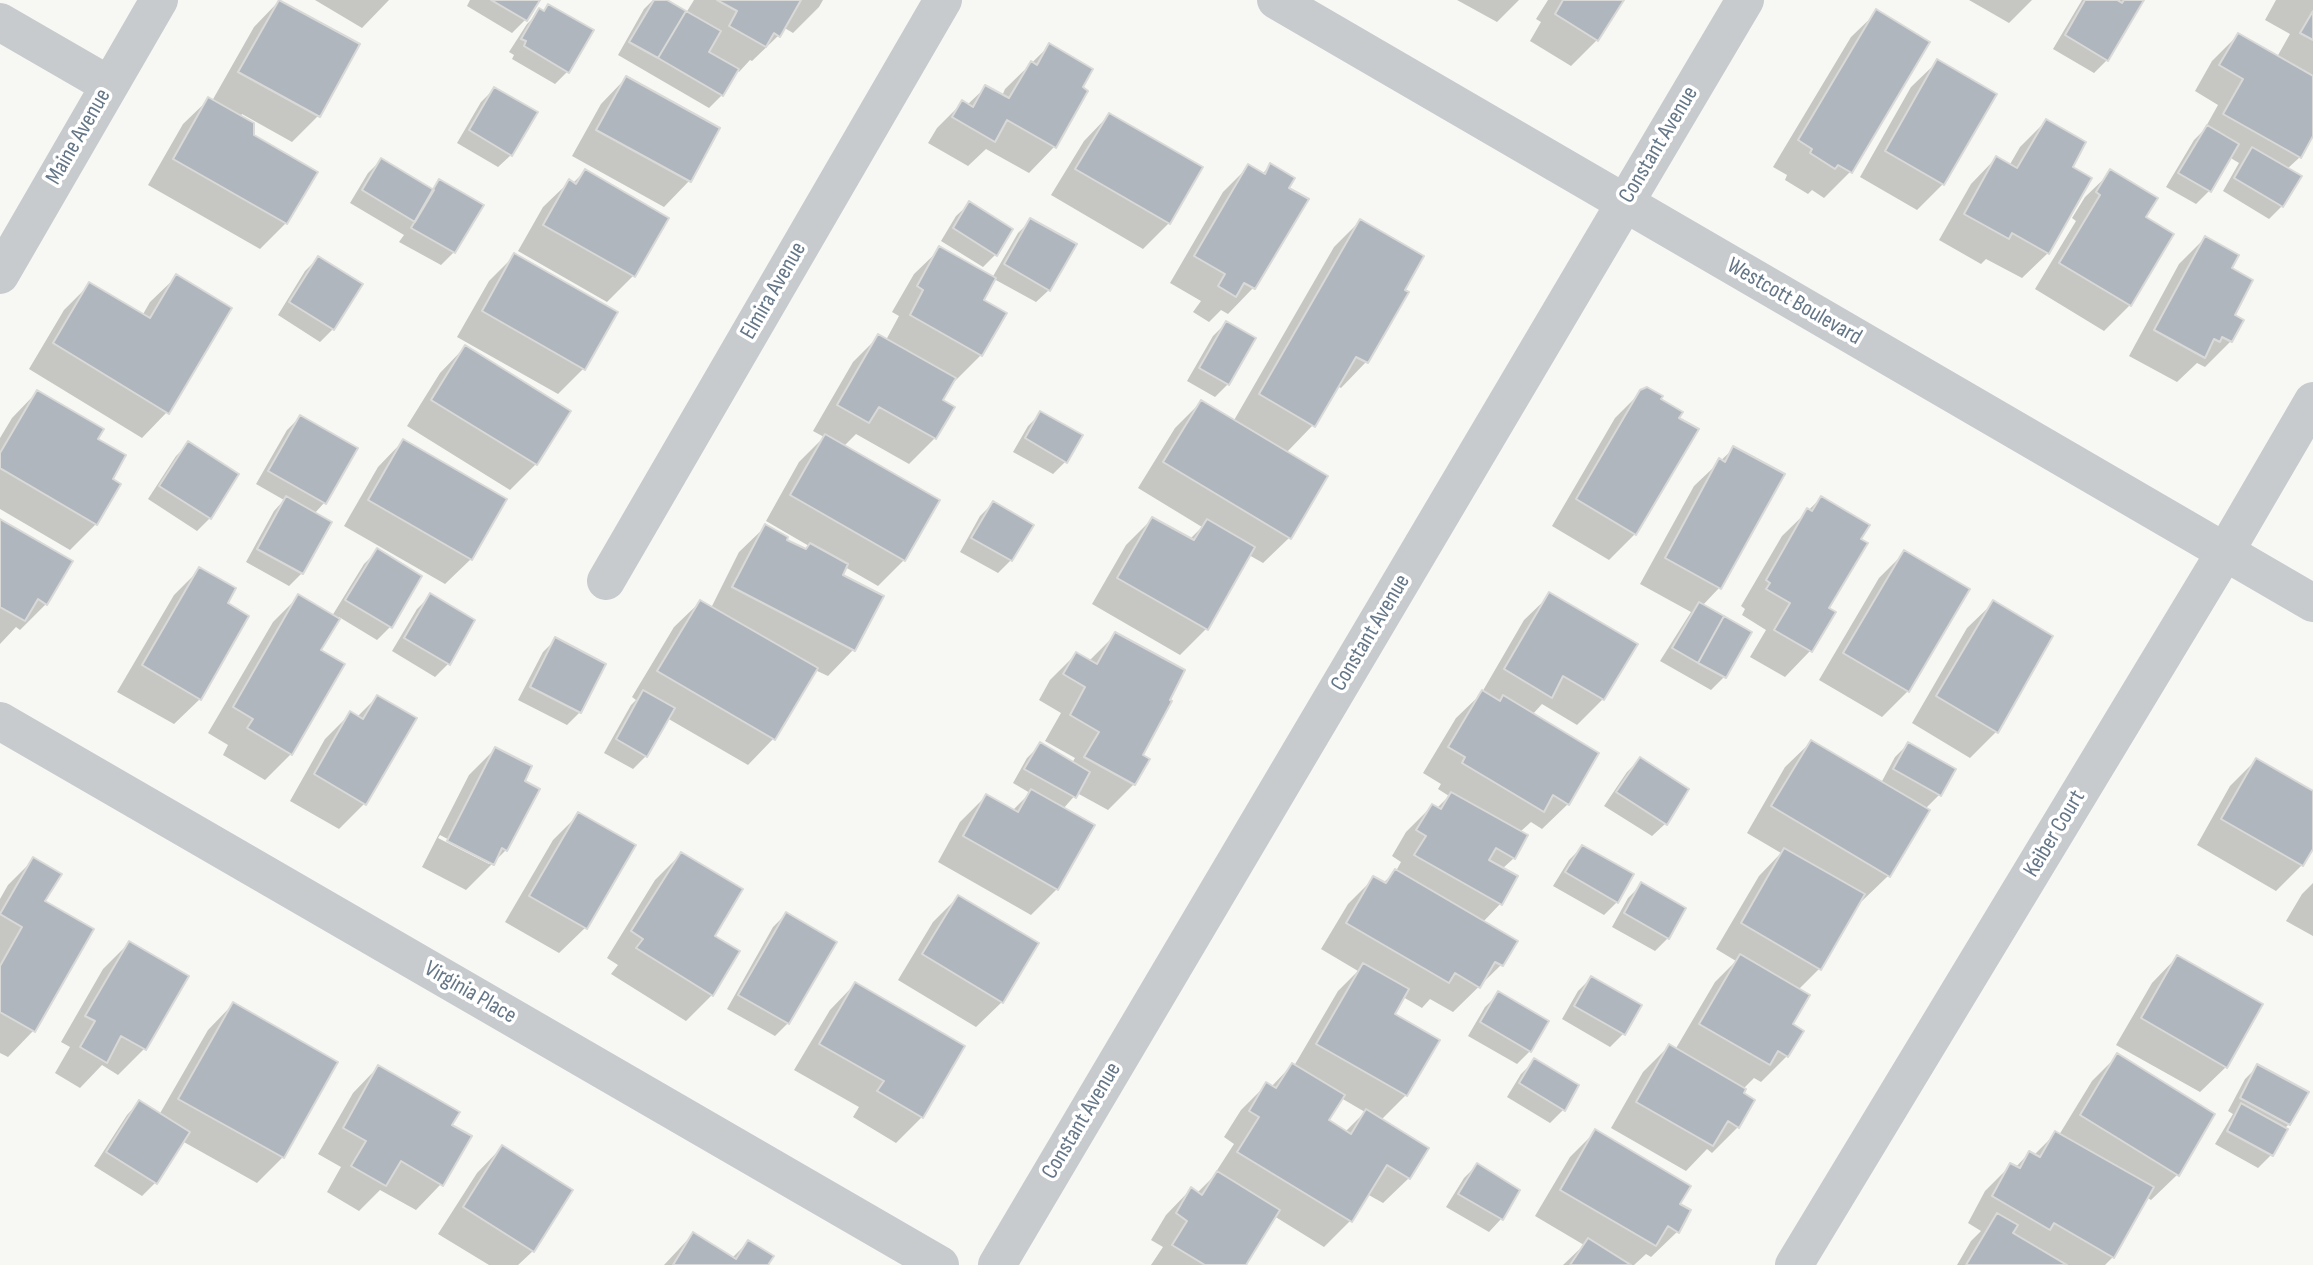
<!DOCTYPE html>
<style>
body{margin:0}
canvas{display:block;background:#f7f8f4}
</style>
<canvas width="2313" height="1265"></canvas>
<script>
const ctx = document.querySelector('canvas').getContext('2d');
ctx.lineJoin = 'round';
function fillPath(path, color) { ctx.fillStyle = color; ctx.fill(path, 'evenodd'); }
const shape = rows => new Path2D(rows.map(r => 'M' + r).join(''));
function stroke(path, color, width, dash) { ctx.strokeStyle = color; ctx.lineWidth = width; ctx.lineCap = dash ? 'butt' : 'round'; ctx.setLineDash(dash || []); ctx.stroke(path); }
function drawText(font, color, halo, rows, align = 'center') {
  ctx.font = font + ' "Sofia Sans Condensed",sans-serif'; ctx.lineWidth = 7; ctx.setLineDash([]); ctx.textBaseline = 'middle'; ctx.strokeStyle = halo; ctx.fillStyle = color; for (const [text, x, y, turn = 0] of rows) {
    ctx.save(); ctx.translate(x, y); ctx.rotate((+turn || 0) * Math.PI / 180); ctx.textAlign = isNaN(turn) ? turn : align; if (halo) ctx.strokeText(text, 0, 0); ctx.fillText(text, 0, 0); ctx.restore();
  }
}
const shadow = shape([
 [315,0,389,0,362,28],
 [470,0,538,0,525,20,512,33,467,6],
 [653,0,664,0,686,13,694,0,823,0,819,7,793,33,783,27,778,36,752,61,750,60,739,72,737,70,722,95,709,108,618,55,644,9],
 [1457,0,1519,0,1497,22],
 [1548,0,1622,0,1597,40,1571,66,1530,41,1541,22,1536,19],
 [1969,0,2032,0,2009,23],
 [2082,0,2114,0,2118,3,2120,0,2142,0,2107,60,2094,73,2053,49],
 [2276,0,2313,0,2313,133,2300,157,2287,169,2282,206,2269,219,2223,191,2239,163,2229,157,2209,191,2196,204,2166,187,2194,140,2204,130,2218,105,2195,91,2212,61,2238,35,2277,57,2290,34,2265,20],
 [279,1,357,45,318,116,292,142,242,114,240,117,252,136,315,173,286,223,260,249,148,185,183,124,209,99,212,101,254,27],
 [549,6,568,71,555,84,512,59,514,55,509,52,527,24,540,11,543,12],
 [1877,12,1850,172,1824,198,1812,190,1808,194,1785,180,1787,175,1773,167,1851,37],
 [1049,46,1080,88,1086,92,1054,147,1029,173,986,149,968,166,928,143,937,128,962,103,967,105,986,87,1002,96,1005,89],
 [1937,62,1943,184,1917,210,1860,177,1911,87],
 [626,78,689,181,664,207,572,156,601,104],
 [494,89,511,155,498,167,457,143,481,102],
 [1109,115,1169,223,1143,249,1051,195,1084,141],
 [2046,121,2070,168,2048,253,2022,278,1986,259,1981,264,1939,240,1971,184,1996,158,2009,166,2020,147],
 [381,160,431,190,440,181,454,252,441,265,399,242,404,235,350,203,368,173],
 [1249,166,1262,174,1270,166,1287,189,1306,199,1253,288,1228,314,1221,310,1209,322,1193,312,1201,301,1170,283,1223,192],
 [585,171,666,218,633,276,607,302,518,251,543,207,569,182,572,184],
 [2111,172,2130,305,2104,331,2035,289,2076,221,2072,218,2085,197],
 [969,204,996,254,983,267,941,241,956,216],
 [1031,220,1049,290,1036,302,994,279,981,301,1004,313,981,355,955,381,953,380,941,401,935,438,909,464,856,434,844,446,904,560,878,586,845,567,840,575,882,597,853,650,828,676,815,670,773,739,748,765,667,718,646,756,633,769,604,753,631,705,636,700,632,697,674,627,700,602,711,608,739,552,765,527,785,541,805,550,809,546,766,521,799,462,824,437,813,431,853,362,879,336,886,340,899,316,892,312,914,274,940,249,992,278,1018,233],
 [1360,221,1402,290,1407,292,1366,362,1341,388,1337,386,1313,425,1286,453,1289,538,1263,563,1249,555,1206,629,1180,655,1092,604,1126,545,1152,519,1189,540,1202,527,1138,488,1175,428,1201,402,1233,422,1334,247],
 [2205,238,2229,269,2232,316,2231,341,2205,367,2197,363,2177,382,2129,356,2179,264],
 [515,255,584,368,558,394,457,337,489,281],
 [318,258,333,329,320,342,278,315,305,271],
 [176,277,167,412,142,438,29,369,64,310,90,284,142,316,150,302],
 [1226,323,1228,384,1215,397,1187,381,1213,336],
 [465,347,536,464,510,490,407,426,440,373],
 [37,392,95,440,110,480,96,524,70,550,0,509,0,438,12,418],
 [1641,392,1635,534,1609,560,1552,526,1615,418],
 [1041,413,1066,461,1053,474,1013,452,1028,426],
 [300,417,324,503,314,514,302,573,289,586,246,562,274,511,284,500,256,484,287,430],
 [403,441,471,559,445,584,344,526,378,467],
 [189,443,210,518,197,531,148,499,176,456],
 [1734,448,1719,588,1702,606,1724,677,1711,690,1660,661,1691,612,1640,584,1694,486],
 [1821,498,1827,608,1833,612,1810,651,1785,677,1750,657,1766,630,1742,615,1745,609,1741,606,1782,536],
 [993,503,1031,525,1011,560,998,573,960,552,980,516],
 [0,521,46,604,20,630,16,627,0,644],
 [377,551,420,577,390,627,377,640,339,617,318,651,291,754,265,780,223,755,228,745,208,733,273,622,299,596,332,616,364,564],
 [1905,552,1908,691,1882,717,1819,680,1879,578],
 [200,569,225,603,200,699,174,724,117,692,174,595],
 [1550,595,1603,699,1577,725,1542,704,1532,715,1568,804,1542,829,1531,822,1520,832,1514,858,1502,869,1516,877,1500,904,1483,922,1501,965,1453,1012,1430,999,1422,1008,1403,997,1393,1015,1437,1041,1406,1095,1381,1120,1409,1178,1383,1203,1367,1194,1350,1221,1324,1247,1274,1216,1244,1265,1151,1265,1163,1247,1151,1240,1166,1215,1191,1189,1197,1193,1212,1178,1234,1144,1224,1137,1241,1110,1267,1084,1271,1087,1292,1065,1294,1066,1338,991,1358,971,1321,949,1348,904,1374,878,1383,883,1396,871,1401,862,1392,856,1406,832,1432,806,1437,808,1449,796,1438,789,1441,784,1423,773,1456,718,1481,694,1524,620],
 [1341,1098,1365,1112,1345,1132,1327,1121],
 [430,596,448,664,435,677,392,651,417,609],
 [1993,603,1996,732,1970,758,1912,723,1967,628],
 [1116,634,1141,755,1134,784,1108,810,1077,793,1063,809,1057,889,1031,915,938,862,960,822,986,796,1012,811,1030,793,1013,783,1027,758,1040,745,1072,763,1075,758,1045,741,1061,713,1039,700,1050,680,1076,654,1090,660],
 [556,639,580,712,567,725,518,700,543,652],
 [377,697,364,804,339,829,290,801,325,739,350,714,357,717],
 [1811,742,1881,783,1895,757,1908,744,1940,794,1925,809,1888,876,1862,901,1860,900,1819,969,1798,990,1787,1056,1761,1082,1754,1078,1743,1089,1738,1127,1712,1153,1707,1149,1686,1171,1611,1128,1643,1072,1669,1046,1675,1050,1715,982,1736,961,1716,949,1759,876,1781,853,1747,833,1785,767],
 [495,749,506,850,466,890,422,867,469,775],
 [440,835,491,862,489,864,438,838],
 [1640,759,1665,824,1652,836,1604,806,1627,772],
 [2256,760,2313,799,2313,845,2302,865,2276,891,2197,845,2230,786],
 [579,814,585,928,559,953,505,922,553,840],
 [1582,847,1617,902,1604,915,1553,886,1569,860],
 [681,854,712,937,712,995,686,1021,611,974,618,965,607,958,655,880],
 [34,859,43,902,92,930,33,1031,8,1057,0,1053,0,899,8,885],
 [2313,883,2313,936,2286,921,2302,894],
 [1641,885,1668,938,1655,951,1612,927,1628,898],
 [958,897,1002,1002,976,1027,898,980,933,922],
 [786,914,788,1023,775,1036,727,1009,773,927],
 [129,943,186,977,144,1049,118,1075,102,1065,80,1088,55,1073,70,1047,61,1042,103,969],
 [2177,957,2226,1067,2200,1092,2116,1045,2152,983],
 [1591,978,1623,1034,1610,1047,1562,1019,1578,991],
 [855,984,922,1117,896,1143,853,1117,859,1107,794,1070,830,1010],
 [1498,994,1530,1051,1517,1064,1468,1036,1485,1007],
 [233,1004,283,1157,257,1183,182,1141,155,1183,142,1196,94,1166,127,1115,139,1102,159,1115,208,1030],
 [2118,1055,2177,1175,2151,1200,2146,1197,2113,1257,2105,1265,1957,1265,1971,1241,1981,1231,1968,1223,1985,1191,2011,1165,2015,1168,2029,1153,2033,1156,2056,1133,2059,1135,2092,1081],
 [1534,1061,1563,1110,1550,1123,1507,1097,1521,1074],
 [2258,1066,2289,1124,2284,1129,2271,1155,2258,1168,2215,1144,2233,1114,2228,1111,2245,1079],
 [378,1067,450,1126,441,1184,416,1210,380,1190,359,1211,327,1192,341,1167,318,1154,353,1093],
 [1595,1132,1678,1205,1677,1232,1651,1257,1646,1254,1634,1265,1563,1265,1584,1245,1535,1216,1570,1157],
 [502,1147,533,1251,518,1265,489,1265,438,1234,477,1173],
 [1477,1165,1518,1190,1501,1219,1489,1232,1446,1207,1464,1178],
 [693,1234,732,1258,748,1242,766,1265,664,1265]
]);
const building = shape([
 [279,0,360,44,320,117,238,72,279,0],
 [491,0,540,0,527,21,491,0],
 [654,0,667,0,686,11,658,58,629,42,654,0],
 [717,0,801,0,780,37,774,33,766,47,729,26,737,11,717,0],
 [1563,0,1624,0,1598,41,1555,14,1563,0],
 [2085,0,2117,0,2122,3,2124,0,2144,0,2108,61,2065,35,2085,0],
 [548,4,594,30,569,73,524,46,526,41,521,39,539,8,544,11,548,4],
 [1876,9,1930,42,1852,173,1838,165,1835,169,1810,153,1812,149,1798,140,1876,9],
 [686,11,721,31,709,52,739,69,723,96,658,58,686,11],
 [2313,11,2313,40,2300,33,2313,11],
 [2238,33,2313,76,2313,136,2301,158,2223,114,2243,79,2219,65,2238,33],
 [1049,43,1093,69,1083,87,1088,91,1056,148,1007,120,995,142,952,117,962,100,973,107,985,85,1009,98,1031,61,1037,65,1049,43],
 [1937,59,1997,94,1944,185,1885,151,1937,59],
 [626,76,720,128,691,182,596,130,626,76],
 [494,87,538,112,512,156,469,130,494,87],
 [208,97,254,123,254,135,318,172,287,224,173,159,208,97],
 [1109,113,1203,167,1170,224,1075,169,1109,113],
 [2046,119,2086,142,2073,167,2092,178,2049,254,2012,233,2009,239,1964,214,1996,156,2017,168,2046,119],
 [2207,125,2239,144,2211,192,2178,173,2207,125],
 [2252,147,2302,176,2283,207,2234,178,2252,147],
 [381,158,434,190,415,222,362,190,381,158],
 [1270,163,1295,178,1289,188,1309,199,1255,289,1244,283,1236,297,1218,286,1225,274,1194,256,1248,164,1265,174,1270,163],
 [585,169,669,218,635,277,543,225,569,179,576,184,585,169],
 [2110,169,2158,198,2146,217,2174,234,2131,306,2059,263,2100,195,2096,192,2110,169],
 [439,179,484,205,455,253,411,228,439,179],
 [969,201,1013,229,997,256,953,228,969,201],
 [1030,218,1077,244,1050,291,1004,264,1030,218],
 [1360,219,1424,256,1405,290,1409,292,1368,363,1356,357,1315,427,1259,394,1360,219],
 [2205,236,2239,255,2232,268,2253,280,2235,315,2244,320,2232,342,2222,337,2220,342,2214,339,2205,358,2154,330,2205,236],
 [939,246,996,278,984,300,1007,313,982,356,910,315,923,290,917,286,939,246],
 [514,253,618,312,585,370,482,311,514,253],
 [318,256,363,284,334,330,289,302,318,256],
 [176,274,232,308,169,414,53,343,89,282,150,318,176,274],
 [1226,321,1256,338,1229,385,1199,368,1226,321],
 [878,334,956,378,943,400,955,407,936,439,879,407,869,423,837,405,878,334],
 [465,345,571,411,537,465,431,400,465,345],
 [1647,387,1663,396,1661,399,1683,412,1679,418,1699,429,1636,535,1576,499,1640,390,1647,387],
 [37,390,104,429,98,439,126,455,113,479,121,484,97,525,0,468,0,453,37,390],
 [1201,400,1328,476,1291,539,1163,462,1201,400],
 [1040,411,1083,435,1067,463,1025,438,1040,411],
 [300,415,358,448,326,504,268,471,300,415],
 [825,434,940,500,905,561,790,495,825,434],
 [403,439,507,499,472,560,368,500,403,439],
 [188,441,239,474,211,519,159,486,188,441],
 [1733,446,1785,474,1721,589,1665,558,1719,458,1725,462,1733,446],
 [286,496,332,522,303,574,257,549,286,496],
 [1821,496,1870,525,1861,539,1868,543,1829,608,1836,612,1812,652,1774,630,1790,603,1766,589,1770,583,1766,580,1807,508,1812,511,1821,496],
 [993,501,1034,525,1012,561,971,538,993,501],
 [1152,517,1194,540,1207,519,1255,547,1208,630,1117,578,1152,517],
 [0,519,73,561,47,605,38,599,25,621,0,607,0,519],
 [765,524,788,537,787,540,806,549,810,543,848,564,843,575,884,596,855,651,732,587,765,524],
 [377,548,422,576,392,628,345,600,377,548],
 [1904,550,1970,589,1909,692,1843,653,1904,550],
 [199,567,236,588,228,603,249,616,201,700,142,665,199,567],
 [1549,592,1638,644,1604,700,1563,676,1552,698,1504,669,1549,592],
 [430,593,475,620,450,665,404,638,430,593],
 [298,594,340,619,321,650,345,664,292,755,247,728,253,719,233,707,298,594],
 [700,600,818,668,775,740,657,671,700,600],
 [1993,600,2053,636,1998,733,1936,696,1993,600],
 [1699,602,1724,616,1698,663,1672,648,1699,602],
 [1724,616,1752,632,1726,678,1698,663,1724,616],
 [1115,632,1185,670,1170,700,1172,701,1143,755,1150,759,1135,785,1084,757,1099,732,1070,715,1085,687,1063,674,1076,652,1097,664,1115,632],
 [555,637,606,664,581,713,530,687,555,637],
 [643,690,675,708,647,757,616,739,643,690],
 [1482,690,1500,701,1503,695,1599,753,1569,805,1553,795,1544,812,1462,763,1465,757,1448,747,1482,690],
 [377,695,417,718,366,805,314,774,350,711,363,719,377,695],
 [1811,740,1930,810,1890,877,1771,806,1811,740],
 [1040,742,1090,772,1076,798,1024,769,1040,742],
 [1908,742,1956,769,1941,796,1893,769,1908,742],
 [495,747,532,766,525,781,540,789,507,851,502,848,494,865,447,841,495,747],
 [1640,757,1689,789,1667,825,1616,792,1640,757],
 [2256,758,2313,791,2313,849,2303,866,2221,819,2256,758],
 [1031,789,1095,825,1058,890,963,836,986,794,1018,812,1031,789],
 [1451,792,1528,835,1515,859,1496,848,1489,860,1518,876,1502,905,1414,855,1426,836,1416,830,1432,804,1441,809,1451,792],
 [578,812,636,845,587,929,529,896,578,812],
 [1582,845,1634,874,1618,903,1565,872,1582,845],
 [1784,848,1865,894,1821,970,1741,923,1784,848],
 [681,852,743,889,715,936,740,951,713,996,636,948,643,939,631,931,681,852],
 [33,857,62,874,45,901,94,929,35,1032,0,1012,0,966,22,927,0,914,33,857],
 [1395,869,1518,941,1503,966,1495,962,1480,988,1455,973,1449,983,1346,923,1373,876,1386,883,1395,869],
 [1641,882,1686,908,1669,939,1624,913,1641,882],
 [958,895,1039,943,1003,1003,922,954,958,895],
 [786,912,837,942,789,1024,738,995,786,912],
 [129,941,189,976,146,1050,121,1036,107,1063,80,1047,95,1021,85,1016,129,941],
 [1740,954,1810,995,1793,1024,1804,1031,1788,1057,1778,1051,1770,1065,1699,1024,1740,954],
 [2177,955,2263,1004,2227,1068,2141,1018,2177,955],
 [1363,963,1409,989,1395,1014,1440,1040,1407,1096,1316,1044,1363,963],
 [1591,976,1642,1005,1625,1035,1574,1006,1591,976],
 [855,982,965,1046,923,1118,877,1091,884,1081,819,1044,855,982],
 [1498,991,1549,1021,1531,1052,1480,1022,1498,991],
 [233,1002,338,1062,284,1158,178,1099,233,1002],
 [1669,1044,1746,1089,1744,1093,1755,1100,1739,1128,1728,1121,1713,1146,1636,1102,1669,1044],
 [2117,1053,2215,1114,2179,1176,2080,1115,2117,1053],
 [1534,1058,1579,1085,1565,1111,1519,1083,1534,1058],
 [1292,1063,1345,1095,1329,1120,1351,1134,1366,1109,1429,1148,1410,1179,1387,1165,1352,1222,1237,1152,1259,1117,1249,1111,1266,1082,1276,1088,1292,1063],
 [2257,1064,2309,1092,2290,1125,2240,1098,2257,1064],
 [378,1065,460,1112,452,1125,472,1136,443,1186,401,1161,386,1186,351,1166,366,1141,343,1128,378,1065],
 [139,1100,190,1132,157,1184,106,1152,139,1100],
 [2241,1103,2288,1129,2273,1156,2227,1131,2241,1103],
 [1595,1129,1691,1186,1680,1204,1691,1210,1679,1233,1668,1226,1656,1246,1560,1190,1595,1129],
 [2055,1131,2154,1187,2114,1258,2054,1223,2050,1230,1992,1196,2010,1163,2020,1168,2029,1151,2040,1157,2055,1131],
 [502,1145,573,1190,534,1252,463,1207,502,1145],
 [1477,1163,1520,1190,1503,1220,1458,1194,1477,1163],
 [1217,1171,1280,1210,1246,1265,1205,1265,1172,1245,1187,1221,1176,1213,1191,1187,1202,1195,1217,1171],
 [1997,1213,2018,1225,2013,1233,2067,1265,1966,1265,1997,1213],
 [693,1232,736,1259,748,1240,774,1256,768,1265,673,1265,693,1232],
 [1588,1238,1631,1265,1570,1265,1588,1238]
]);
const minor = shape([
 [1276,0,2313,603],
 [0,22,109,85],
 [0,275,159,0],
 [606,581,943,0],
 [0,721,940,1265],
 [997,1265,1745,0],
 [1794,1265,2225,552,2313,401]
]);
const streetNames = [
 ["Maine Avenue",79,137,-60],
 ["Constant Avenue",1659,145,-59],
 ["Elmira Avenue",774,291,-60],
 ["Westcott Boulevard",1794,302,30],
 ["Constant Avenue",1371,633,-59],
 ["Keiber Court",2055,834,-59],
 ["Virginia Place",470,993,30],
 ["Constant Avenue",1082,1121,-59]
];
fillPath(shadow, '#0003');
fillPath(building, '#afb6bd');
stroke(building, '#d9d9d7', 2);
stroke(minor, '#c7cbce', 38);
drawText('23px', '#647687', '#fff', streetNames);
</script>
